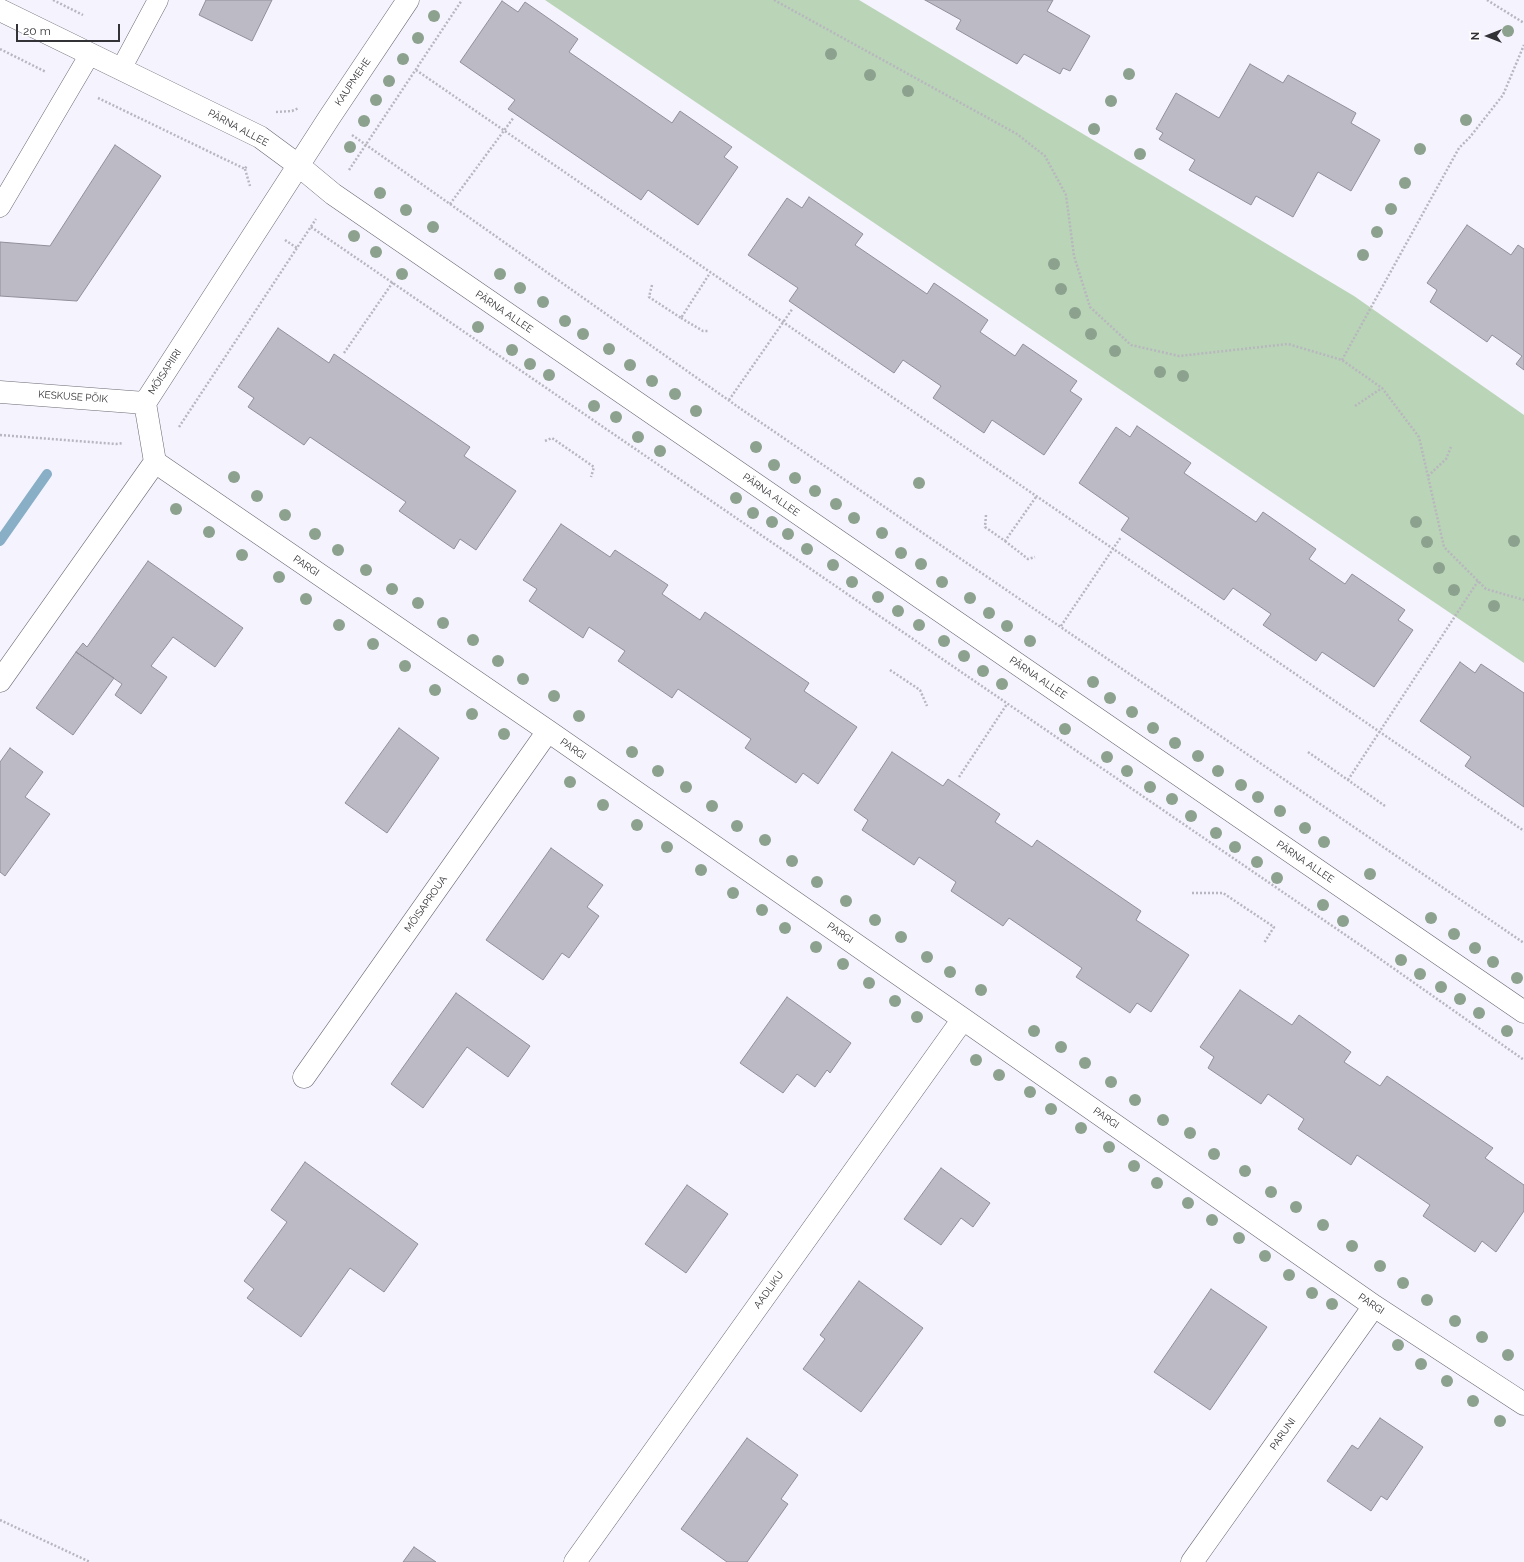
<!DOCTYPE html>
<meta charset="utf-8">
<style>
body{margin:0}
#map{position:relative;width:1524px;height:1562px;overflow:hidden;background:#f5f3fe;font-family:Raleway,sans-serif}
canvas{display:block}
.north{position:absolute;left:1468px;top:16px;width:40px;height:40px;-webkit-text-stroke:3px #fff;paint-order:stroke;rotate:270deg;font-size:11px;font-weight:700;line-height:16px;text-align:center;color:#333236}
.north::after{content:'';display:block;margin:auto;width:14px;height:18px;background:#333236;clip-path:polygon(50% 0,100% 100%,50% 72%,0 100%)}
.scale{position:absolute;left:16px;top:24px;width:104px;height:18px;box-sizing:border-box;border:2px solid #333236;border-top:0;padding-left:5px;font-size:12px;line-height:14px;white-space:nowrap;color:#333236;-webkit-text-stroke:3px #fff;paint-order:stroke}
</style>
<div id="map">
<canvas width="1524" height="1562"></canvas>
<div class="north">N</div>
<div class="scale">20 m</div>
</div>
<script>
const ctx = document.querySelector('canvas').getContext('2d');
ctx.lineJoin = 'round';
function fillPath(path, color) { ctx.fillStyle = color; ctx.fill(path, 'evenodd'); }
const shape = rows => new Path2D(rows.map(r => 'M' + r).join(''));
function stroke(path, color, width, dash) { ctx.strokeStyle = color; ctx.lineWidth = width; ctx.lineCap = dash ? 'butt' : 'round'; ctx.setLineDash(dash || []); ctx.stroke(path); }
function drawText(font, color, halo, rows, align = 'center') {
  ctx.font = font + ' Raleway,sans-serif'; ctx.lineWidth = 3.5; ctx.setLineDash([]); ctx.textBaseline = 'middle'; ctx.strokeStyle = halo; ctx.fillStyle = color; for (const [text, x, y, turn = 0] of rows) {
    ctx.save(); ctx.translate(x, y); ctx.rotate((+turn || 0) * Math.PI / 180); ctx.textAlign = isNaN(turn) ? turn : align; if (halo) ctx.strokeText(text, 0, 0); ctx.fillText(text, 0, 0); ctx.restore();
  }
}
const green = shape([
 [545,0,859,0,1354,296,1524,415,1524,663]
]);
const stream = shape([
 [0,541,47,474]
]);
const building = shape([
 [206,0,272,0,252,41,199,15,206,0],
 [925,0,1053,0,1047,11,1090,36,1070,71,1063,68,1060,74,1024,54,1017,64,956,29,961,20,925,0],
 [502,1,518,12,525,2,578,39,569,52,672,123,680,111,732,147,724,157,738,167,698,225,648,190,641,200,508,109,515,100,460,62,502,1],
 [1250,64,1283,83,1288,75,1356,113,1351,123,1380,140,1351,191,1318,172,1293,217,1256,196,1251,205,1189,170,1195,160,1159,139,1163,133,1156,129,1176,93,1219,118,1250,64],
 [115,145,161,176,77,301,0,296,0,242,50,246,115,145],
 [809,197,863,234,855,245,927,294,934,283,988,320,980,332,1015,356,1023,344,1077,381,1070,391,1082,399,1044,455,992,420,984,433,933,398,941,386,903,360,894,373,789,301,798,288,748,255,787,198,802,208,809,197],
 [1467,225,1511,255,1518,245,1524,249,1524,370,1516,364,1522,356,1492,335,1487,342,1430,302,1437,290,1427,283,1467,225],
 [278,328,329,363,334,354,470,447,464,456,516,491,476,550,460,539,454,549,399,511,406,502,310,437,304,445,248,407,254,398,238,387,278,328],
 [1137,426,1191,463,1184,473,1256,522,1263,512,1316,549,1309,559,1345,584,1352,574,1405,610,1398,620,1413,630,1374,687,1322,652,1316,661,1263,625,1271,614,1233,588,1224,600,1121,530,1129,518,1079,483,1116,427,1130,437,1137,426],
 [561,524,610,557,615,550,668,585,662,594,700,620,705,612,809,683,804,691,857,727,818,784,803,773,796,783,745,748,751,739,678,689,672,698,618,661,625,651,589,627,583,638,529,601,537,589,523,580,561,524],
 [148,561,243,628,215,667,173,637,151,666,167,677,141,714,115,695,122,684,76,652,83,643,87,647,148,561],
 [76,652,114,678,73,735,36,708,76,652],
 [1460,662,1475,673,1481,664,1524,693,1524,807,1465,766,1471,757,1420,721,1460,662],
 [399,728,439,758,387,833,345,803,399,728],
 [10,748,43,772,25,797,50,814,5,876,0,872,0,762,10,748],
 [892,752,943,786,948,779,1000,814,995,822,1032,847,1037,840,1141,911,1136,920,1189,955,1151,1012,1137,1003,1130,1013,1076,977,1082,968,1009,918,1003,926,951,891,956,882,919,857,914,865,862,830,868,820,854,810,892,752],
 [551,848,603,885,587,907,599,916,569,958,562,953,543,980,486,940,551,848],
 [1240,990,1292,1025,1299,1015,1351,1052,1344,1062,1380,1086,1387,1076,1493,1148,1485,1158,1524,1185,1524,1211,1496,1252,1482,1241,1475,1252,1423,1216,1430,1205,1357,1155,1351,1165,1298,1129,1304,1119,1268,1094,1261,1104,1208,1068,1214,1057,1200,1047,1240,990],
 [456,993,530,1046,508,1077,467,1047,423,1108,391,1084,456,993],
 [787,997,851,1043,830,1073,827,1070,815,1087,797,1074,783,1093,740,1063,787,997],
 [305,1162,418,1244,384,1292,350,1268,301,1337,247,1298,254,1289,244,1281,287,1222,271,1210,305,1162],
 [941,1168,990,1203,973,1227,961,1218,941,1245,904,1219,941,1168],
 [687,1185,728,1214,686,1273,645,1244,687,1185],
 [859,1281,923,1328,861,1412,803,1369,825,1339,820,1335,859,1281],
 [1211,1289,1267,1327,1210,1410,1154,1372,1211,1289],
 [1380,1418,1423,1447,1387,1500,1381,1496,1371,1511,1327,1481,1352,1445,1358,1449,1380,1418],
 [747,1438,798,1475,781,1499,788,1504,747,1562,727,1562,681,1529,747,1438],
 [414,1547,436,1562,403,1562,414,1547]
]);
const path = shape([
 [53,0,83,15],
 [774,0,1017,134,1045,156,1066,195,1074,256,1090,307,1131,345,1179,356,1288,344,1342,360,1382,388,1419,437,1444,547,1486,589,1524,600],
 [1487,0,1524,23],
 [0,49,46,72],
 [416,70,1524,831],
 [98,98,245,169,247,165],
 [276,112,292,111,299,108],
 [352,135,741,409,1524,943],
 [245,169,250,186],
 [349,170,462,0],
 [450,204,514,117],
 [311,227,1366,949,1524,1060],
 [285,240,297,248],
 [652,285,649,297,681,318,710,273],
 [681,318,703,331,709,331],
 [344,353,393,282],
 [1342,360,1459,148,1470,137,1503,95,1524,45],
 [729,400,793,308],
 [1355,406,1382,388],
 [179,427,316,219],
 [0,435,116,444,123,443],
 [545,441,552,438,594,467,591,477],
 [1428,476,1446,459,1451,447],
 [986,515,985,527,1005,541,1036,497],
 [1005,541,1028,559,1035,557],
 [1061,626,1121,537],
 [890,670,920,690,927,706],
 [1308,752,1385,806],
 [959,777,1007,704],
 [1348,780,1478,581],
 [1192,893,1223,893,1274,927,1264,943],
 [0,1520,90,1562]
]);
const service = shape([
 [121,69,158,0],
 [0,207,90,54]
]);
const minor = shape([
 [0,10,260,137,298,165,333,194,1524,1012],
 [0,392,145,403],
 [155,462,548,731,963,1019,1374,1306,1524,1404],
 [0,681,155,462,145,403,329,118,408,0],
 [304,1077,548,731],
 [575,1562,963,1019],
 [1192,1562,1374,1306]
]);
const trees = [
 [434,16],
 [1508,31],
 [418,38],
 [831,54],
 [403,59],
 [1129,74],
 [870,75],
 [389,81],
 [908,91],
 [376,100],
 [1111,101],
 [1466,120],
 [364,121],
 [1094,129],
 [350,147],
 [1420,149],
 [1140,154],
 [1405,183],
 [380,193],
 [1391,209],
 [406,210],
 [433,227],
 [1377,232],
 [354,236],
 [376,252],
 [1363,255],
 [1054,264],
 [402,274],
 [500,274],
 [520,288],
 [1061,289],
 [543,302],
 [1075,313],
 [565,321],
 [478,327],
 [583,334],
 [1091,334],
 [609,349],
 [512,350],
 [1115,351],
 [530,364],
 [630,365],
 [1160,372],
 [549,375],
 [1183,376],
 [652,381],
 [675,394],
 [594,406],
 [696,411],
 [616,417],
 [638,437],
 [756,447],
 [660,451],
 [774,465],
 [234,477],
 [795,478],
 [919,483],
 [815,491],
 [257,496],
 [736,498],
 [836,504],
 [176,509],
 [753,513],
 [285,515],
 [854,518],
 [772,522],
 [1416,522],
 [209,532],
 [882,533],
 [315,534],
 [788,534],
 [1514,541],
 [1427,542],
 [807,549],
 [338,550],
 [901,553],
 [242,555],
 [921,564],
 [833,565],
 [1439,568],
 [366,570],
 [279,577],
 [852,582],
 [942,582],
 [392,589],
 [1454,590],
 [878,597],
 [970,598],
 [306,599],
 [418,603],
 [1494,606],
 [898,611],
 [989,613],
 [443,623],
 [339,625],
 [919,625],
 [1007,626],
 [473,640],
 [944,641],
 [1030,641],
 [373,644],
 [964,656],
 [498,661],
 [405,666],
 [983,671],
 [523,679],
 [1093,682],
 [1002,684],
 [435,690],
 [554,696],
 [1110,698],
 [1132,712],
 [472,714],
 [579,716],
 [1153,728],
 [1065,729],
 [504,734],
 [1175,743],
 [632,752],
 [1198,756],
 [1107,757],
 [658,771],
 [1127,771],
 [1218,771],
 [570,782],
 [1241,785],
 [686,787],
 [1150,787],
 [1258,797],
 [1172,799],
 [603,805],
 [712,806],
 [1280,811],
 [1191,816],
 [637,825],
 [737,826],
 [1305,828],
 [1216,833],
 [765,840],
 [1324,842],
 [667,847],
 [1235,847],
 [792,861],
 [1257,862],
 [701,870],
 [1370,874],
 [1277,878],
 [817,882],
 [733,893],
 [846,901],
 [1323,905],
 [762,910],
 [1431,918],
 [875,920],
 [1343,921],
 [785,928],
 [1454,934],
 [901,937],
 [816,947],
 [1475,948],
 [927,957],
 [1401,960],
 [1493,962],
 [843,964],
 [950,972],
 [1420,974],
 [1517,978],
 [869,983],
 [1441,987],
 [981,990],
 [1460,999],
 [895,1001],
 [1479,1013],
 [917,1017],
 [1034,1031],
 [1507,1031],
 [1061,1047],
 [976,1060],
 [1085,1063],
 [999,1075],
 [1111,1082],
 [1030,1092],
 [1135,1100],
 [1051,1109],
 [1163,1120],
 [1081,1128],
 [1190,1133],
 [1109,1147],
 [1214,1154],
 [1134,1166],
 [1245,1171],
 [1157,1183],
 [1271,1192],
 [1188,1203],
 [1296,1207],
 [1212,1220],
 [1323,1225],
 [1239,1238],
 [1352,1246],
 [1265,1256],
 [1380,1266],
 [1289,1275],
 [1403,1283],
 [1312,1293],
 [1427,1300],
 [1332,1304],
 [1455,1321],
 [1482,1337],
 [1398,1345],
 [1508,1355],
 [1421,1364],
 [1447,1381],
 [1473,1401],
 [1500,1421]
];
const streetNames = [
 ["KAUPMEHE",353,82,-56],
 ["PÄRNA ALLEE",238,128,28],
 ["PÄRNA ALLEE",504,312,34],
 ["MÕISAPIIRI",165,372,-57],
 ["KESKUSE PÕIK",73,397,4],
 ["PÄRNA ALLEE",771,495,35],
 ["PARGI",306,566,34],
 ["PÄRNA ALLEE",1038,678,34],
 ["PARGI",573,749,35],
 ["PÄRNA ALLEE",1305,862,34],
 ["MÕISAPROUA",426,904,-55],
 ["PARGI",840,933,35],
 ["PARGI",1106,1118,35],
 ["AADLIKU",769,1290,-54],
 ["PARGI",1371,1304,34],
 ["PARUNI",1283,1434,-55]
];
fillPath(green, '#bad4b7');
stroke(stream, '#88afc5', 10);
fillPath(building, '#bbbac5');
stroke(building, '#91909a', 1);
stroke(service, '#6b6973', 21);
stroke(minor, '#6b6973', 23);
stroke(path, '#b8b6bf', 2.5, [2, 2]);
stroke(service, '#fff', 20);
stroke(minor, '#fff', 22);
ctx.fillStyle = '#8da28e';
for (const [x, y] of trees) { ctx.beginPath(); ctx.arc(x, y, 6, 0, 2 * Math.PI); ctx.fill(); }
drawText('10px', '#333236', '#fff', streetNames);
</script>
